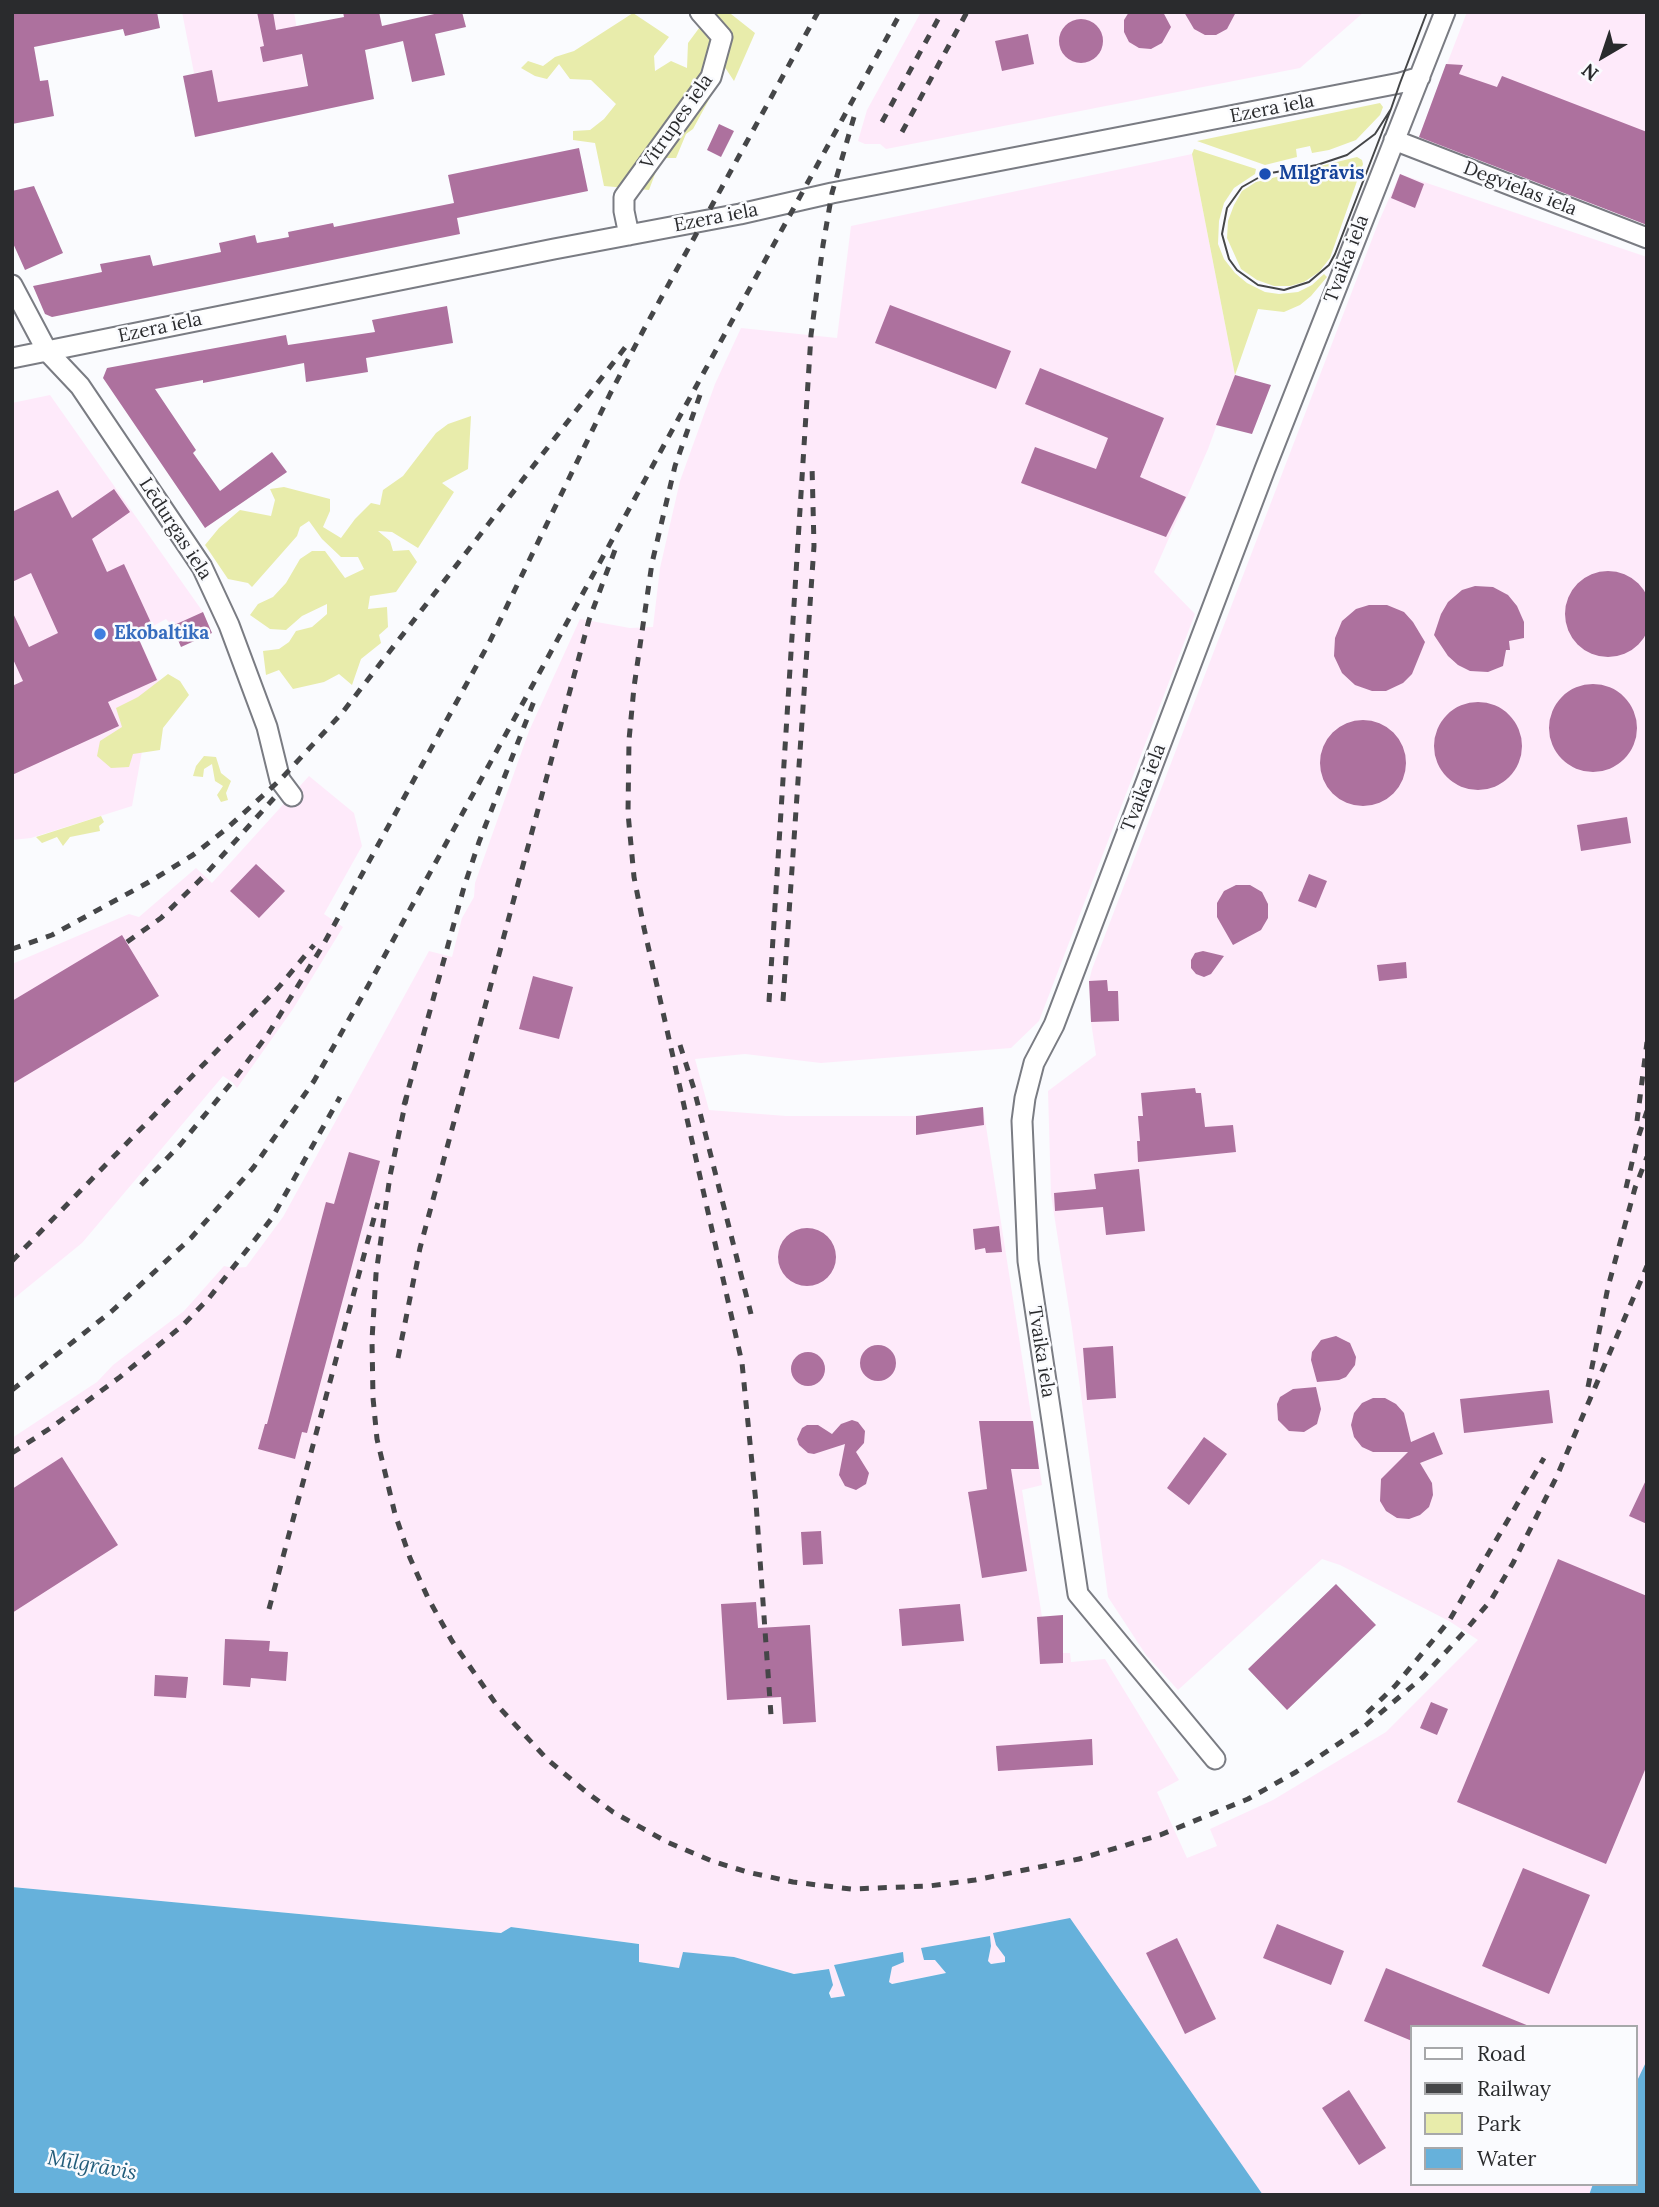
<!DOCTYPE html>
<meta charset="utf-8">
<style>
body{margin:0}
#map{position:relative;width:1659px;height:2207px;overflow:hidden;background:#fafbfe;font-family:Lora,serif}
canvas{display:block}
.frame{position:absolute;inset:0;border:14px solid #2a2b2d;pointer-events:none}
.legend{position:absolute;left:1410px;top:2025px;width:228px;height:161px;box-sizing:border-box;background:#fafbfe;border:2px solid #a7a8aa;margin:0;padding:9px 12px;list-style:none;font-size:21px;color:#2a2b2d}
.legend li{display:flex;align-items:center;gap:14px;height:35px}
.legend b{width:35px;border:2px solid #a7a8aa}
.north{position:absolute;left:1568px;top:21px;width:70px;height:70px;-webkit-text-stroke:5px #fafbfe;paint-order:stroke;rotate:219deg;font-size:19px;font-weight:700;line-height:28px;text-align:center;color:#2a2b2d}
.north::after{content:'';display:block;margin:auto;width:24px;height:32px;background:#2a2b2d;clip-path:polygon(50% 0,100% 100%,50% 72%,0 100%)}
</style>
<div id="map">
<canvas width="1659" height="2207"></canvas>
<div class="frame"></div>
<ul class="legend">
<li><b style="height:9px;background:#fff"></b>Road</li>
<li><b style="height:9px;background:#454648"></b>Railway</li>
<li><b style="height:19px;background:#e8ecab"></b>Park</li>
<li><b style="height:19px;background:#66b1db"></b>Water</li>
</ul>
<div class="north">N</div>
</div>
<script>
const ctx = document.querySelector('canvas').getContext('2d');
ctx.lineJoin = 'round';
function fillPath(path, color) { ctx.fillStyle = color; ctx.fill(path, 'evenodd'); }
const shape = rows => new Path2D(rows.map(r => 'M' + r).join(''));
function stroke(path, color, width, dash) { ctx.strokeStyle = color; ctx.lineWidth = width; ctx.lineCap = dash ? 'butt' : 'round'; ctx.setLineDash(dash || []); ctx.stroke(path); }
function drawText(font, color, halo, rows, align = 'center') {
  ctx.font = font + ' Lora,serif'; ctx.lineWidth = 5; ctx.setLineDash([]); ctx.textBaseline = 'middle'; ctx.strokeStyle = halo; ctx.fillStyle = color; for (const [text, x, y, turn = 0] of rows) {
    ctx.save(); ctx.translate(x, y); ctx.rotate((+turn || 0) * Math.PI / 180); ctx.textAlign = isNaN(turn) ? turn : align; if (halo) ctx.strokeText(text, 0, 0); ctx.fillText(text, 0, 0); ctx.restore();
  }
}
const industrial = shape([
 [182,12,294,12,307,86,218,102,212,70,194,73],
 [921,12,1364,12,1300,68,886,149,880,144,865,144,858,141,867,110],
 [1467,12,1647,12,1647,225,1476,159,1418,139],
 [1192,154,1235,375,1208,449,1154,572,1195,614,1039,1021,1011,1048,821,1063,745,1054,695,1059,709,1110,786,1116,915,1116,983,1107,1042,1485,1022,1490,1042,1617,1037,1618,1039,1636,1060,1653,1070,1653,1071,1662,1105,1659,1179,1780,1157,1792,1187,1858,1217,1846,1210,1829,1273,1800,1386,1732,1478,1640,1449,1621,1340,1565,1322,1559,1178,1690,1146,1655,1108,1597,1072,1328,1051,1195,1048,1091,1096,1055,1091,1022,1089,981,1092,969,1379,221,1400,174,1647,257,1647,2060,1636,2083,1636,2027,1412,2027,1412,2184,1593,2184,1589,2195,1263,2195,1192,2095,996,1945,1005,1957,1006,1962,991,1964,988,1961,991,1946,990,1936,935,1959,946,1973,891,1984,889,1982,892,1966,834,1965,845,1996,831,1998,828,1969,794,1974,734,1957,683,1953,680,1968,638,1962,639,1944,511,1927,501,1933,12,1887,12,1438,97,1382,113,1365,184,1311,224,1266,233,1268,246,1267,283,1217,429,951,452,957,462,918,474,897,475,883,529,731,580,619,630,628,653,627,660,568,680,481,715,384,741,328,837,338,851,226],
 [50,395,203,612,172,626,166,619,137,635,171,707,143,746,132,806,31,838,12,840,12,403],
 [309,776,354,813,362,846,324,914,343,927,293,1009,237,1088,232,1082,223,1076,82,1243,12,1300,12,964,129,914,139,917,196,868,212,883]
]);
const green = shape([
 [711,12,731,14,755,33,734,81,724,66,718,83,693,129,686,134,676,158,661,158,649,190,604,186,595,143,573,140,573,131,590,130,604,119,616,104,591,80,570,79,559,64,547,79,535,76,521,68,528,61,543,66,555,57,574,51,633,13,669,37,654,56,655,71,671,61,687,68,688,43],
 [1380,103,1383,107,1380,115,1356,140,1329,150,1312,153,1310,146,1296,149,1297,157,1265,165,1197,141],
 [1194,149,1256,169,1255,174,1234,188,1224,203,1219,221,1218,244,1224,259,1235,273,1247,283,1265,292,1279,294,1298,292,1312,285,1324,274,1327,277,1311,296,1300,305,1284,312,1258,309,1235,375,1192,154],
 [1357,157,1362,160,1363,164,1330,258,1319,272,1304,282,1290,286,1274,286,1257,280,1241,269,1227,238,1228,221,1234,205,1242,191,1256,182],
 [471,416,468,469,442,483,454,492,418,548,392,532,378,531,390,541,393,551,409,550,417,562,396,592,370,596,368,609,387,607,388,627,379,635,381,643,361,659,352,685,339,674,324,682,293,689,279,670,266,675,263,651,279,649,289,642,296,631,312,627,327,614,327,604,302,616,286,630,270,629,250,615,258,604,273,597,286,583,300,559,312,551,325,551,345,578,364,569,358,557,341,557,322,539,309,521,300,527,297,536,252,587,248,583,228,579,205,545,219,528,240,510,271,516,275,500,270,489,284,487,330,499,330,511,323,527,341,538,355,519,371,503,380,505,383,490,403,476,436,433,448,424],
 [168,674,180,681,189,695,163,728,160,750,133,754,129,767,111,768,97,756,100,741,122,727,116,708,138,697],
 [204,756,216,757,221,773,231,781,226,793,228,800,221,802,217,795,223,786,215,781,212,764,204,769,203,777,193,776,196,766],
 [101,816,104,822,99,826,100,831,70,837,63,846,57,837,42,843,36,837]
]);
const water = shape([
 [12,1887,501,1933,511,1927,639,1944,639,1962,679,1968,683,1952,734,1957,794,1974,829,1969,833,1985,829,1993,831,1998,845,1996,834,1965,903,1952,904,1962,892,1967,889,1982,892,1984,946,1973,935,1960,924,1960,921,1948,990,1936,991,1946,988,1961,991,1964,1005,1962,1005,1957,996,1945,993,1933,1070,1918,1263,2195,12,2195],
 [1647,2060,1647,2195,1589,2195,1593,2184,1636,2184,1636,2083]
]);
const building = shape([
 [22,12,157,12,160,28,125,36,123,29,34,47,40,81,48,80,54,116,12,124,12,14],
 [257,12,273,12,276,30,344,17,343,12,379,12,382,26,443,12,462,12,466,27,435,34,445,75,412,82,403,41,365,50,374,99,195,137,183,76,212,70,218,102,308,86,302,54,263,62,260,47,264,46],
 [1129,12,1163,12,1171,27,1162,43,1151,49,1139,48,1129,42,1124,32,1124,20],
 [1184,12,1236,12,1227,29,1216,35,1205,35,1194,29],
 '1059 41a22 22 0 1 1 44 0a22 22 0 1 1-44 0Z',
 [1028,34,1034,64,1002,71,995,41],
 [1446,64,1463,65,1459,74,1497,87,1502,76,1647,132,1647,225,1419,137],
 [719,124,734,131,721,157,707,150],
 [579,148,588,191,457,218,460,234,52,317,45,314,33,286,102,272,100,264,150,255,153,266,221,252,219,243,255,235,257,243,289,237,288,232,333,223,334,227,454,203,448,175],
 [1400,174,1424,184,1415,208,1391,198],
 [34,186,63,253,25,270,12,241,12,191],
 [890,305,1011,351,996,389,875,343],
 [447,306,453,343,366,358,368,372,306,382,304,363,203,383,203,380,155,389,196,450,193,453,220,491,272,452,287,472,205,528,103,378,107,368,286,335,288,345,375,332,372,320],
 [1040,368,1164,418,1140,477,1186,497,1166,537,1021,483,1035,447,1096,469,1108,438,1025,404],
 [1235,375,1271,385,1252,434,1216,425],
 [114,489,130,512,92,539,107,572,124,564,153,627,137,635,157,680,108,702,119,726,12,775,12,686,23,681,12,657,12,611,29,647,58,633,31,573,12,582,12,512,58,490,72,518],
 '1565 614a43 43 0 1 1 86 0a43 43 0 1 1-86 0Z',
 [1475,586,1493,587,1508,595,1517,606,1524,622,1524,638,1509,641,1510,650,1506,650,1503,666,1488,672,1470,671,1458,665,1448,656,1434,635,1441,614,1448,602,1462,590],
 [1369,605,1387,605,1404,612,1413,622,1425,642,1412,674,1403,683,1386,691,1372,691,1355,685,1342,673,1334,656,1335,638,1342,621,1356,609],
 [203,612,212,633,181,647,172,626],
 '1549 728a44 44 0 1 1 88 0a44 44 0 1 1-88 0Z',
 '1434 746a44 44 0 1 1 88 0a44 44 0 1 1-88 0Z',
 '1320 763a43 43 0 1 1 86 0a43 43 0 1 1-86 0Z',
 [1627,817,1631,843,1581,851,1577,825],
 [256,864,285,891,259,918,230,891],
 [1309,874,1327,881,1316,908,1298,901],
 [1236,885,1250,885,1262,892,1268,904,1268,918,1261,930,1233,945,1217,917,1217,903,1224,891],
 [122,935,159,996,12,1084,12,1001],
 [1203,951,1224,956,1211,974,1204,977,1196,974,1191,968,1191,960,1195,953],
 [1406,962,1407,978,1379,981,1377,965],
 [533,976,573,987,559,1039,519,1029],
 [1107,980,1108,991,1118,991,1119,1021,1091,1022,1089,981],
 [1195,1088,1196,1093,1201,1093,1205,1127,1233,1125,1236,1152,1138,1162,1137,1141,1140,1141,1138,1116,1143,1116,1141,1093],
 [983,1107,984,1125,916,1135,916,1116],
 [349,1152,380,1161,307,1433,302,1432,295,1459,258,1449,265,1424,267,1424,326,1202,334,1204],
 [1139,1169,1145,1231,1106,1235,1103,1207,1055,1211,1054,1193,1096,1189,1094,1174],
 [999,1226,1002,1252,986,1253,985,1248,975,1250,973,1229],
 '778 1257a29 29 0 1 1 58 0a29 29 0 1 1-58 0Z',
 [1336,1336,1350,1343,1356,1357,1355,1365,1346,1377,1339,1380,1317,1382,1311,1360,1312,1352,1321,1340],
 '860 1363a18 18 0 1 1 36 0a18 18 0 1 1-36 0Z',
 [1113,1346,1116,1398,1087,1400,1083,1348],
 '791 1369a17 17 0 1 1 34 0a17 17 0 1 1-34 0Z',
 [1316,1387,1321,1409,1317,1424,1304,1432,1289,1431,1278,1420,1277,1404,1280,1397,1293,1389],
 [1549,1390,1553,1423,1464,1433,1460,1399],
 [1373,1398,1385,1398,1396,1404,1404,1413,1411,1442,1434,1432,1443,1454,1420,1463,1432,1483,1433,1495,1429,1507,1420,1515,1409,1519,1397,1518,1386,1511,1380,1501,1381,1479,1408,1452,1373,1452,1362,1447,1354,1437,1351,1425,1354,1413,1362,1403],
 [852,1420,858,1422,865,1431,864,1443,856,1452,869,1473,866,1484,856,1490,845,1486,839,1475,845,1444,814,1454,808,1453,799,1445,797,1439,802,1428,807,1425,818,1425,832,1434,841,1424],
 [979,1421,1033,1421,1039,1469,1011,1469,1027,1571,982,1578,968,1492,987,1489],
 [1204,1437,1227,1454,1189,1505,1167,1488],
 [62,1457,118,1545,12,1613,12,1489],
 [1647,1478,1647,1524,1629,1516],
 [821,1531,823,1564,803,1565,801,1532],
 [1558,1559,1647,1596,1647,1765,1606,1864,1457,1802],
 [1336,1584,1376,1625,1287,1710,1248,1669],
 [756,1602,758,1628,810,1625,816,1722,783,1724,781,1697,727,1700,721,1604],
 [960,1604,964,1641,902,1646,899,1609],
 [1063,1615,1063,1663,1040,1664,1037,1617],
 [225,1639,270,1641,269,1651,288,1652,286,1681,251,1678,250,1687,223,1685],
 [155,1675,188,1677,186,1698,154,1696],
 [1431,1702,1448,1709,1437,1735,1420,1728],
 [1092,1739,1093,1765,998,1771,996,1746],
 [1523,1868,1590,1895,1549,1994,1482,1966],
 [1277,1924,1344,1951,1331,1985,1263,1958],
 [1177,1938,1216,2019,1185,2034,1146,1953],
 [1386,1968,1529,2026,1529,2027,1412,2027,1412,2041,1364,2021],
 [1349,2090,1386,2148,1359,2165,1322,2108]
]);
const minor = shape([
 [1394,140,1647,238],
 [629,235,624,211,624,197,711,77,722,37,700,12],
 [12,285,47,351,80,386,202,567,229,625,267,727,280,780,292,796],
 [12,358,554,249,740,214,832,193,1400,83,1420,77],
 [1215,1759,1078,1594,1028,1261,1022,1121,1025,1098,1034,1063,1054,1025,1265,469,1445,12]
]);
const tram = shape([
 [1391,109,1375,134,1347,155,1317,165,1265,174,1242,187,1227,208,1222,234,1229,259,1237,270,1258,285,1284,290,1309,282,1329,265,1335,254,1391,109,1400,83,1427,12]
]);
const rail = shape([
 [882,122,942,12],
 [902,132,967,12],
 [700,395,675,466,652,563,634,687,629,740,628,813,634,877,644,928,742,1363,756,1503,771,1715],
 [127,942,161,918,204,876,274,798],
 [12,949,52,935,149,882,193,855,225,830,280,780,342,713,627,345],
 [783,1001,814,546,812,465],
 [769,1002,811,335,823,245,832,193,856,110],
 [680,1045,694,1089,751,1314],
 [407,1095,390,1176,376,1274,372,1340,373,1398,377,1439,395,1514,410,1558,428,1598,452,1641,496,1704,547,1759,585,1791,613,1812,667,1842,712,1861,747,1872,793,1882,851,1889,929,1886,975,1880,1079,1859,1160,1835,1248,1799,1296,1772,1365,1726,1423,1677,1465,1631,1491,1600,1513,1563,1557,1476,1647,1266],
 [404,1105,464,887,479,842,536,696],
 [1637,1121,1647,1042],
 [141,1185,180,1145,232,1082,268,1034,322,947,489,643,610,394,643,331,818,12],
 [1626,1188,1637,1141,1647,1111],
 [12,1261,278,988,314,945],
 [398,1358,420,1248,589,620,615,550],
 [1588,1387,1608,1287,1635,1188,1647,1157],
 [12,1390,112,1311,191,1238,253,1168,314,1081,368,986,901,12],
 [12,1453,52,1427,120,1377,183,1325,209,1298,272,1218,340,1097],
 [269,1609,378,1203],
 [1367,1713,1395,1686,1449,1621,1544,1458]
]);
const markers = [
 [1265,174,7,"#1a4fb4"],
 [100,634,7,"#3f7fe0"]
];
const streetNames = [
 ["Ezera iela",1272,109,-11],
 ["Vitrupes iela",677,122,-55],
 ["Degvielas iela",1520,189,21],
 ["Ezera iela",716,218,-11],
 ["Tvaika iela",1347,259,-69],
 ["Ezera iela",160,328,-12],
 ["Lēdurgas iela",175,529,57],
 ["Tvaika iela",1144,788,-69],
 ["Tvaika iela",1041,1352,81]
];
const transitNames = [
 ["Mīlgrāvis",1279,174]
];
const shopNames = [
 ["Ekobaltika",114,634]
];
const waterNames = [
 ["Mīlgrāvis",92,2166,10]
];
fillPath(industrial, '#feeafa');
fillPath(green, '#e8ecab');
fillPath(water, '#66b1db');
fillPath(building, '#ad719e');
stroke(minor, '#7a7c83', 23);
stroke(minor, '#fff', 19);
stroke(tram, '#454648', 2);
stroke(rail, '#454648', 5, [9, 9]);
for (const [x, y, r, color] of markers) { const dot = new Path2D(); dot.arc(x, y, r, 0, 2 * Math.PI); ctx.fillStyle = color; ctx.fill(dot); stroke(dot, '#fafbfe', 2.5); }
drawText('19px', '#2a2b2d', '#fafbfe', streetNames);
drawText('bold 19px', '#164399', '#fafbfe', transitNames, 'left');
drawText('bold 19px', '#366cbe', '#fafbfe', shopNames, 'left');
drawText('italic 21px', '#235d7a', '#fafbfe', waterNames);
</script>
